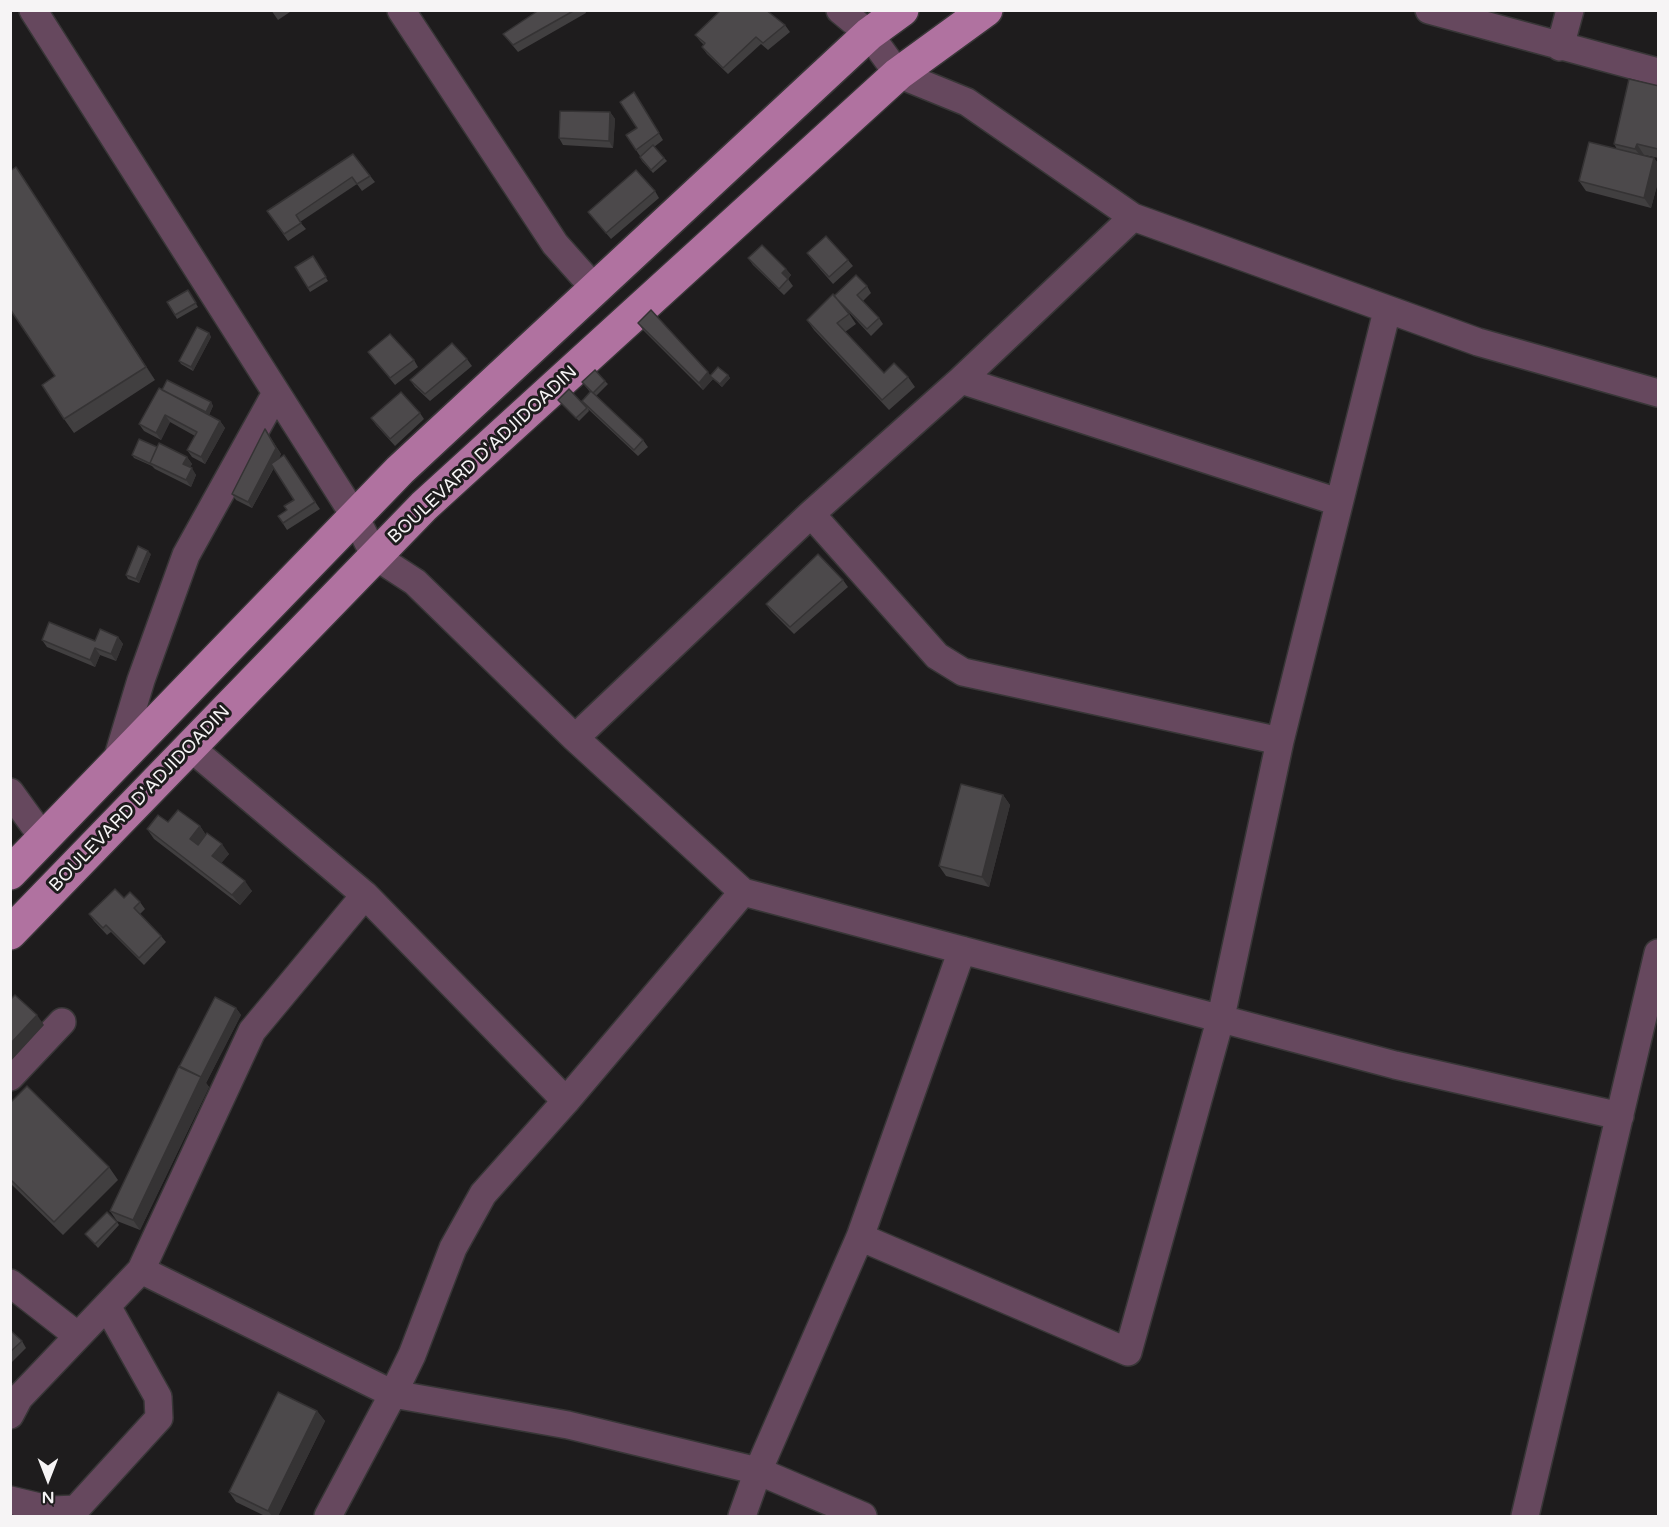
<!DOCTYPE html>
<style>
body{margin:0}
#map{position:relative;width:1669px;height:1527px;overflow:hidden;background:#1e1c1d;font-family:"Varela Round",sans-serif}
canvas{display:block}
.frame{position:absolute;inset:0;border:12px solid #f6f4f5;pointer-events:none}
.north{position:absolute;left:18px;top:1449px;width:60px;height:60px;-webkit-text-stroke:4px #1e1c1d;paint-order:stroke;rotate:180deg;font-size:16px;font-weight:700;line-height:24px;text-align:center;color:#f6f4f5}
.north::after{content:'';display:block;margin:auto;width:21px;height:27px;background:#f6f4f5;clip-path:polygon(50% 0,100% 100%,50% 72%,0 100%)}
</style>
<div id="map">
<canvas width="1669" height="1527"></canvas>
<div class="frame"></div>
<div class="north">N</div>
</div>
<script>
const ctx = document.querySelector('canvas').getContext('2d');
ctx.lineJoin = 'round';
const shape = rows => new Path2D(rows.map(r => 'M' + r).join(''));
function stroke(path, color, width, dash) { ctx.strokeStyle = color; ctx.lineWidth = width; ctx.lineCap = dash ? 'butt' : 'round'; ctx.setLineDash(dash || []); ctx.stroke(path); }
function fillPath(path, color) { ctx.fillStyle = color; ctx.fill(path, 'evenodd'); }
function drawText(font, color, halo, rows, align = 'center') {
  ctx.font = font + ' "Varela Round",sans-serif'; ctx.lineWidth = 6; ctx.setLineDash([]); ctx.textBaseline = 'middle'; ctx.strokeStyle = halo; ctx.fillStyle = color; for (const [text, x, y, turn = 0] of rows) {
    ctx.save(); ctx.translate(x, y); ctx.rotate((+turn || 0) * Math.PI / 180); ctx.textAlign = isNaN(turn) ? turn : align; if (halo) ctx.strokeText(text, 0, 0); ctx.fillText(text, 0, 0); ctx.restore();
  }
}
const minor = shape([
 [33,10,354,515,375,556,415,582,575,738,743,892,1395,1065,1620,1116],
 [401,10,555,244,596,290],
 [840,10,869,34,898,74,967,102,1133,217,1478,342,1658,393],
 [1429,10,1658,72],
 [1560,47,1570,10],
 [961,380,1338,502],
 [811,514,937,656,963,672,1280,741],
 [575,738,811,514,961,380,1133,217],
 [191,748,365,895,566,1101],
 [116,763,141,680,186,555,276,393],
 [10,792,44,839],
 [10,1077,62,1022],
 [860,1237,1128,1352,1221,1017,1280,741,1387,311],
 [141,1270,393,1394,568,1425,758,1471,863,1516],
 [10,1283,78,1336],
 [10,1415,19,1398,141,1270,252,1031,365,895],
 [10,1500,52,1510,76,1509,159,1418,158,1397,107,1306],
 [328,1516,393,1394,412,1355,453,1248,483,1194,566,1101,743,892],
 [742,1516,758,1471,860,1237,962,950],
 [1525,1516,1658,953]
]);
const major = shape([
 [10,873,400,470,869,34,902,10],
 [10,933,424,506,898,74,986,10]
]);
const wall = shape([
 [271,10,293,10,278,20],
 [539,10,585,10,586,13,518,52,503,34],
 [785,25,790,32,768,50,761,44,728,74,707,54,702,47,704,45,700,41,695,35],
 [1659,86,1659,158,1644,155,1654,158,1659,165,1659,178,1651,208,1586,191,1579,181,1617,149,1614,144],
 [634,92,663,140,654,147,667,161,653,173,642,161,640,157,640,156,626,135,637,128],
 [610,112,615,119,613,148,563,145,559,138],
 [353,154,375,182,362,191,357,184,300,222,306,229,288,241,267,211],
 [16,167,155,380,74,433,64,419,55,376],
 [655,191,659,198,611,239,588,212],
 [807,253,848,260,853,266,833,284,812,260],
 [313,256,328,281,310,292,295,267],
 [748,258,786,269,791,275,788,279,793,286,784,295,753,265],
 [867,286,871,293,863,301,879,318,883,324,871,336,846,309,856,324,845,332,884,373,908,377,915,387,889,410,814,330,807,320,834,295],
 [188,290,198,307,177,319,167,302],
 [638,323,710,376,728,375,730,378,722,387,713,379,703,390,643,330],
 [209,333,211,337,193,371,181,364,179,361],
 [368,352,414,360,418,367,395,385],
 [467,359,472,366,430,401,415,387,410,380],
 [605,381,608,384,596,396,643,440,648,447,638,456,588,409,589,411,579,421,558,400,585,406,582,401,590,392,582,382],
 [162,390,211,402,213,406,209,415,220,421,225,428,205,464,192,457,187,450,195,436,170,422,161,440,144,431,139,424],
 [420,413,424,419,395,446,376,425,371,418],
 [265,429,281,454,279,458,284,455,320,509,287,530,278,516,287,510,294,500,274,468,252,508,236,500,232,494],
 [157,447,187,457,192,464,190,467,196,475,191,487,155,469,152,466,134,458,132,455],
 [151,554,139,583,128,579,126,575],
 [843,580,848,587,794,634,771,611,766,604],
 [118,637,123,644,116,661,100,655,95,667,47,647,42,640,95,641],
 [1003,795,1010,805,989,887,946,876,939,866],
 [168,822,200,826,206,835,229,854,221,863,252,891,240,905,154,839,147,829],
 [124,898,140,902,145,909,140,914,161,936,166,942,144,965,111,932,107,935,94,921,89,914],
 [236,1008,241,1015,206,1083,209,1087,140,1230,117,1221,110,1211,179,1067],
 [10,1103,109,1167,118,1180,63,1235,10,1183],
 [117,1222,119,1225,98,1248,85,1234],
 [10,1330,22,1341,26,1348,10,1364],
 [317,1411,325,1421,278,1516,265,1516,236,1502,229,1492]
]);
const shadedWall = shape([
 [610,112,615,119,613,148,609,141],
 [1637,144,1644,155,1643,159,1635,149],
 [1654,158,1659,165,1659,178,1651,208,1644,198],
 [16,167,25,181,155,380,146,367],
 [786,269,791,275,787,280,782,273],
 [209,333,211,337,193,371,191,367],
 [708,372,713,379,703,390,699,383],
 [728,375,730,378,722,387,720,384],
 [211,402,213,406,208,416,206,412],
 [165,415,170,422,161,440,156,433],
 [220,421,225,428,205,464,201,457],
 [265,429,281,454,252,508,248,502],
 [187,457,192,464,188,471,183,464],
 [192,468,196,475,191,487,186,480],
 [148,551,151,554,139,583,136,579],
 [118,637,123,644,116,661,111,654],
 [95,648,100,655,95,667,90,660],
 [1003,795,1010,805,989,887,982,877],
 [200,826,207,837,197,849,190,839],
 [222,844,229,854,219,866,212,856],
 [245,881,252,891,240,905,232,895],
 [236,1008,241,1015,206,1083,209,1087,140,1230,133,1220,200,1078],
 [37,1015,44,1025,10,1062,10,1044],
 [317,1411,325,1421,278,1516,272,1516,268,1511]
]);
const building = shape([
 [539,10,575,10,513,45,503,34,539,10],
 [721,10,766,10,785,25,763,43,756,37,723,68,702,47,705,43,695,35,721,10],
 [1629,79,1659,86,1658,149,1637,144,1635,149,1614,144,1629,79],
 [634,92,659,133,636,150,626,135,637,128,620,102,634,92],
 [560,111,610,112,609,141,559,138,560,111],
 [1589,142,1654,158,1644,198,1579,181,1589,142],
 [653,145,664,158,651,170,640,157,653,145],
 [353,154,370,176,357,184,352,177,296,215,301,223,284,234,267,211,353,154],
 [16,167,146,367,64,419,42,385,55,376,10,309,10,171,16,167],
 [636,170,655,191,606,233,588,212,636,170],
 [826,236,848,260,829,277,807,253,826,236],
 [762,245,786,269,782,273,788,279,779,289,748,258,762,245],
 [313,256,326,277,308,288,295,267,313,256],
 [856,275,867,286,857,295,879,318,867,329,834,296,856,275],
 [188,290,196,303,175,315,167,302,188,290],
 [833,294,849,314,837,323,884,373,894,363,908,377,882,400,807,320,833,294],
 [651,310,708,372,699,383,638,323,651,310],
 [197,327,209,333,191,367,179,361,197,327],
 [390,334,414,360,390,378,368,352,390,334],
 [452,343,467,359,425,394,410,380,452,343],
 [718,367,728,375,720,384,710,376,718,367],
 [595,370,605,381,593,393,582,382,595,370],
 [167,380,211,402,206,412,162,390,167,380],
 [159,388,220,421,201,457,187,450,197,432,165,415,156,433,139,424,159,388],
 [569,389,587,408,576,418,558,400,569,389],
 [591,391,643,440,634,450,582,401,591,391],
 [401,392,420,413,390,439,371,418,401,392],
 [265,429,276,448,248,502,232,494,265,429],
 [139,439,157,447,150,463,151,464,132,455,139,439],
 [159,443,187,457,183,464,192,468,186,480,150,463,159,443],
 [284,455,315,502,283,523,278,516,287,510,284,506,294,500,271,464,284,455],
 [138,546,148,551,136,579,126,575,138,546],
 [818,554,843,580,790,627,766,604,818,554],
 [49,622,95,641,100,629,118,637,111,654,95,648,90,660,42,640,49,622],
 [961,784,1003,795,982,877,939,866,961,784],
 [178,810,200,826,190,839,198,845,207,833,222,844,212,856,245,881,232,895,147,829,158,815,168,822,178,810],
 [115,889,124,898,130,892,140,902,134,908,161,936,139,958,106,925,103,928,89,914,115,889],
 [15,995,37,1015,10,1044,10,1000,15,995],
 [215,997,236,1008,201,1077,179,1067,215,997],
 [179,1066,201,1077,133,1220,110,1211,179,1066],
 [27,1086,109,1167,54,1222,10,1179,10,1103,27,1086],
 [107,1212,117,1222,95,1244,85,1234,107,1212],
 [10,1330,22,1341,10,1352,10,1330],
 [278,1392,317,1411,268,1511,229,1492,278,1392]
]);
const streetNames = [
 ["BOULEVARD D'ADJIDOADIN",483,455,-43],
 ["BOULEVARD D'ADJIDOADIN",140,799,-46]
];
stroke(minor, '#383637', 30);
stroke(major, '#383637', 36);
stroke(minor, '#66485e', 27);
stroke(major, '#b072a0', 33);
fillPath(wall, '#413f40');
fillPath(shadedWall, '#353334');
fillPath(building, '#4c494b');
stroke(building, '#353334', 1.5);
drawText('18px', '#f6f4f5', '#1e1c1d', streetNames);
</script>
